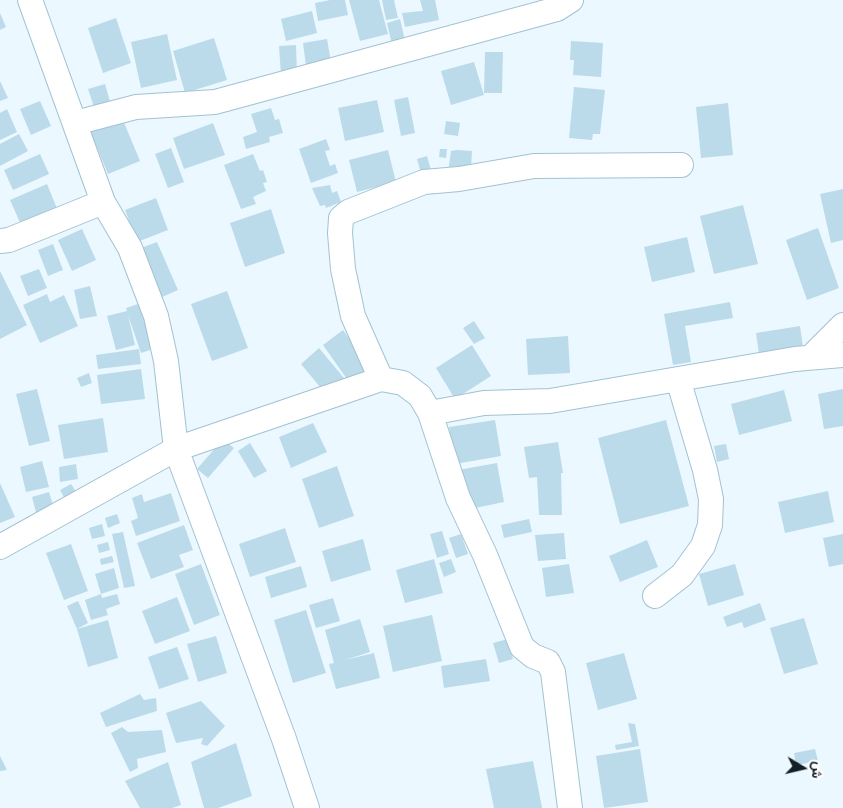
<!DOCTYPE html>
<meta charset="utf-8">
<style>
body{margin:0}
#map{position:relative;width:843px;height:808px;overflow:hidden;background:#ebf8ff;font-family:Raleway,Vazirmatn,sans-serif}
canvas{display:block}
.north{position:absolute;left:778px;top:743px;width:50px;height:50px;-webkit-text-stroke:4px #fff;paint-order:stroke;rotate:99deg;font-size:14px;font-weight:700;line-height:20px;text-align:center;color:#131f25}
.north::after{content:'';display:block;margin:auto;width:18px;height:22px;background:#131f25;clip-path:polygon(50% 0,100% 100%,50% 72%,0 100%)}
</style>
<div id="map">
<canvas width="843" height="808"></canvas>
<div class="north">ش</div>
</div>
<script>
const ctx = document.querySelector('canvas').getContext('2d');
ctx.lineJoin = 'round';
function fillPath(path, color) { ctx.fillStyle = color; ctx.fill(path, 'evenodd'); }
const shape = rows => new Path2D(rows.map(r => 'M' + r).join(''));
function stroke(path, color, width, dash) { ctx.strokeStyle = color; ctx.lineWidth = width; ctx.lineCap = dash ? 'butt' : 'round'; ctx.setLineDash(dash || []); ctx.stroke(path); }
const building = shape([
 [330,0,345,0,348,15,318,21,315,3],
 [349,0,379,0,388,34,360,41],
 [382,0,394,0,398,18,386,20],
 [420,0,435,0,439,20,405,27,402,13,423,11],
 [312,11,317,33,286,41,281,19],
 [0,13,6,27,0,30],
 [116,18,131,63,103,73,88,28],
 [400,19,406,45,393,49,387,23],
 [167,34,177,80,141,88,131,42],
 [214,38,227,80,185,93,173,51],
 [327,39,331,62,306,66,303,43],
 [571,41,603,43,601,77,573,75,574,60,570,60],
 [296,45,297,74,281,75,279,46],
 [485,52,503,52,502,93,484,93],
 [474,62,484,95,451,105,441,71],
 [0,81,8,98,0,101],
 [105,84,111,105,95,110,88,89],
 [574,87,605,90,600,134,593,134,592,140,569,138],
 [408,97,415,133,401,136,394,100],
 [377,100,384,132,345,141,338,108],
 [40,101,51,126,31,135,20,109],
 [728,103,733,155,701,158,696,107],
 [271,108,275,120,279,119,283,133,269,137,270,142,246,149,243,137,257,132,251,114],
 [7,109,17,132,0,140,0,113],
 [120,113,140,161,108,174,88,126],
 [446,121,460,123,458,136,444,134],
 [213,123,225,155,184,169,173,138],
 [19,134,28,151,0,166,0,144],
 [326,139,330,150,325,151,330,166,335,164,338,173,311,183,299,149],
 [171,148,184,182,168,188,155,154],
 [440,149,447,149,446,158,439,157],
 [388,150,396,182,357,192,349,160],
 [457,150,472,151,471,167,455,166,455,173,448,172,451,151],
 [40,154,49,174,13,190,4,170],
 [253,154,260,171,263,170,267,182,263,183,266,191,253,197,256,204,241,209,224,165],
 [427,156,432,174,422,177,417,159],
 [47,184,58,211,22,227,10,200],
 [330,185,332,193,337,191,341,202,326,208,325,205,320,206,312,188],
 [843,189,843,240,831,243,820,194],
 [156,198,168,230,137,242,125,210],
 [743,205,758,264,714,274,700,216],
 [271,209,285,253,245,267,230,223],
 [818,228,839,288,807,300,786,240],
 [82,229,96,260,72,271,58,240],
 [687,237,695,272,652,282,644,247],
 [157,242,178,290,162,297,141,248],
 [53,244,63,270,48,276,38,250],
 [39,269,47,288,28,296,20,276],
 [0,271,27,325,0,339],
 [90,286,97,316,80,319,74,290],
 [227,291,248,348,212,361,191,304],
 [47,294,50,302,64,295,78,326,40,343,23,305],
 [730,302,733,318,685,326,691,362,673,365,664,314],
 [141,303,156,348,141,353,128,315,135,345,116,350,107,316,127,311,126,308],
 [474,321,485,338,474,344,463,328],
 [800,326,804,354,760,361,756,333],
 [343,330,370,367,349,382,323,345],
 [568,336,570,373,528,375,526,339],
 [472,345,491,376,455,399,436,368],
 [319,348,344,378,325,393,301,364],
 [139,349,141,364,98,369,96,355],
 [141,369,145,399,101,404,97,375],
 [89,373,92,383,81,387,77,378],
 [37,389,50,441,29,446,16,394],
 [843,389,843,426,824,429,818,394],
 [784,390,792,421,739,435,731,404],
 [103,418,108,452,64,459,58,425],
 [495,420,501,456,455,464,449,427],
 [666,420,689,506,620,524,598,438],
 [313,423,327,452,291,468,279,437],
 [223,439,234,448,208,478,197,469],
 [558,442,563,473,561,473,562,515,539,515,537,477,529,478,524,447],
 [250,443,267,471,254,478,238,451],
 [726,444,729,459,717,462,714,446],
 [42,461,49,487,26,492,20,467],
 [497,463,504,502,465,510,458,470],
 [76,464,78,479,60,482,59,467],
 [337,466,354,516,319,528,302,479],
 [0,483,15,517,0,523],
 [71,484,77,493,65,499,60,490],
 [828,491,834,522,785,533,778,502],
 [49,492,55,512,37,516,32,497],
 [171,493,180,521,136,536,131,521,138,518,132,498,142,494,144,502],
 [117,514,120,523,108,528,105,518],
 [529,519,532,532,504,538,501,525],
 [102,524,105,536,92,539,89,528],
 [184,525,193,550,179,555,184,567,151,579,137,543],
 [285,528,296,562,250,577,239,544],
 [442,531,449,554,437,558,430,534],
 [123,532,135,586,124,588,112,534],
 [564,533,566,559,538,561,535,535],
 [461,534,468,554,456,558,449,538],
 [843,534,843,564,829,567,823,538],
 [363,539,371,570,331,582,322,551],
 [647,540,658,567,620,582,609,556],
 [108,542,110,550,99,553,97,545],
 [71,544,88,591,64,600,46,553],
 [112,556,114,562,101,565,100,559],
 [434,559,443,593,405,603,396,570],
 [451,559,456,572,444,577,439,563],
 [201,564,220,615,194,625,175,574],
 [569,564,574,593,546,597,542,568],
 [735,564,744,595,708,606,699,574],
 [301,566,307,587,271,598,265,577],
 [114,568,119,588,101,594,95,574],
 [101,594,102,598,117,594,120,604,106,609,108,615,91,620,85,600],
 [177,597,190,631,155,644,142,611],
 [333,598,340,621,316,628,309,605],
 [78,601,88,623,77,629,108,620,118,658,88,667,77,629,67,606],
 [760,603,766,620,744,628,742,622,727,627,723,617],
 [306,610,326,673,293,683,274,620],
 [432,615,442,661,393,672,383,626],
 [804,618,818,664,784,674,770,628],
 [360,619,370,652,345,660,374,653,380,678,336,689,329,664,334,663,325,630],
 [216,636,227,673,198,682,187,644],
 [508,639,513,659,499,663,493,643],
 [177,647,189,679,159,689,148,657],
 [624,653,637,699,598,710,586,663],
 [486,659,490,681,444,688,441,666],
 [140,694,144,700,156,698,157,711,106,727,100,713],
 [201,701,225,726,207,746,201,744,203,738,176,743,166,713],
 [628,723,635,724,639,746,616,750,615,745,632,742],
 [122,727,128,732,162,730,166,752,137,759,138,768,130,772,111,733],
 [236,743,252,796,218,808,204,808,191,762],
 [640,749,648,802,604,808,596,756],
 [815,749,818,761,796,765,794,753],
 [0,756,7,770,0,771],
 [533,761,542,808,494,808,486,769],
 [168,762,181,805,172,808,140,808,125,781]
]);
const minor = shape([
 [30,0,103,202,130,248,156,316,166,361,176,449,284,739,307,808],
 [75,123,136,107,215,102,557,9,571,0],
 [0,241,9,240,103,202],
 [811,357,843,325],
 [381,379,353,316,343,269,340,233,341,218,348,212,424,182,459,179,534,166,681,165],
 [430,413,484,403,550,401,795,359,843,355],
 [0,547,176,449,381,379,403,383,420,396,430,413,458,498,485,555,522,647,533,656,548,662,553,672,570,808],
 [655,596,682,575,703,546,710,525,711,499,705,470,678,379]
]);
fillPath(building, '#bbdbeb');
stroke(minor, '#a2c2d1', 26);
stroke(minor, '#fff', 24);
</script>
